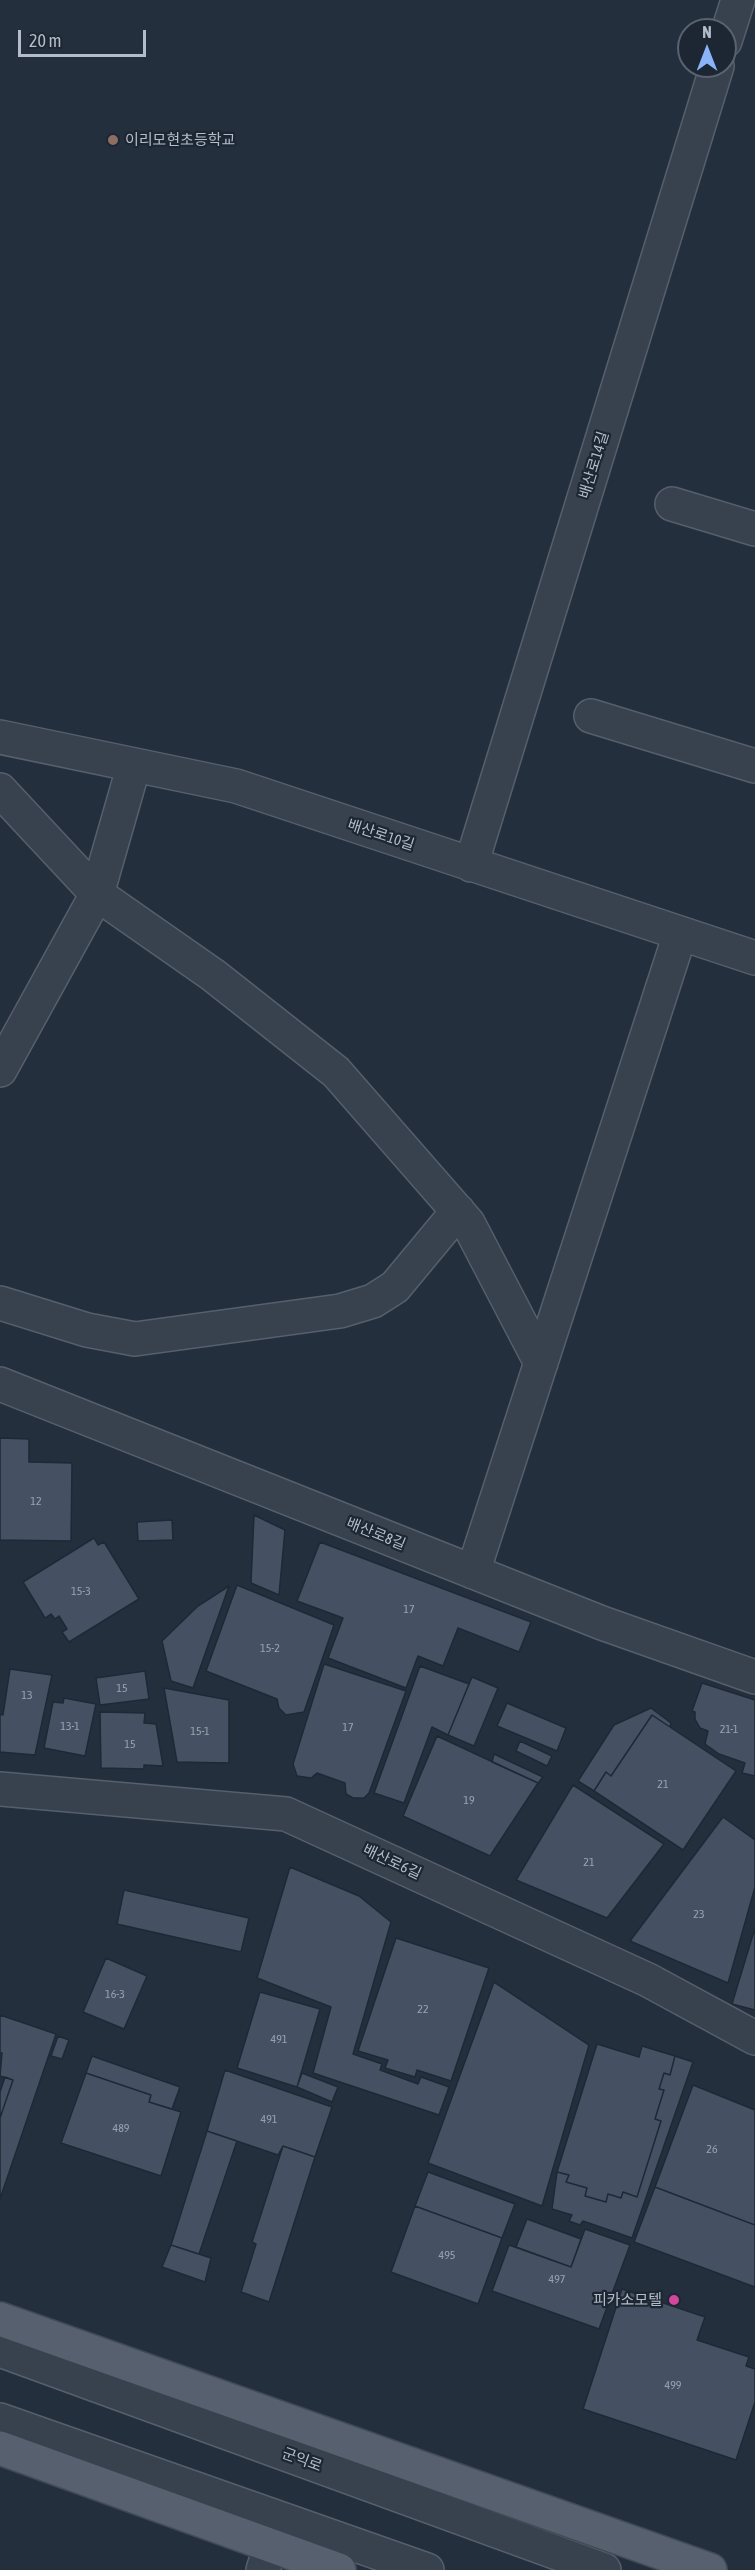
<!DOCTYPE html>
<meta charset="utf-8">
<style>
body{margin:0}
#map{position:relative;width:755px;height:2570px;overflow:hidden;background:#242f3e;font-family:"Asap Condensed",sans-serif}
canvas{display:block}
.north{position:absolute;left:677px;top:18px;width:60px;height:60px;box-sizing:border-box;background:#1d2633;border:2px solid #59626f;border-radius:50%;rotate:0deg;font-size:16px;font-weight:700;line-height:24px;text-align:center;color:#b4bcc9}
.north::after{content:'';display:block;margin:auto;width:21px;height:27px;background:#8ab4f8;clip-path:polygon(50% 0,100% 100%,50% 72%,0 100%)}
.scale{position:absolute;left:18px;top:30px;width:128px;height:27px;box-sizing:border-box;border:3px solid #b4bcc9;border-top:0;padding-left:8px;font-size:18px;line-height:21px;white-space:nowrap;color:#b4bcc9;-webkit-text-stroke:4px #1d2633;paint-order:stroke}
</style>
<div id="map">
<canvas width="755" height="2570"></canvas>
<div class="north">N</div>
<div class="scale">20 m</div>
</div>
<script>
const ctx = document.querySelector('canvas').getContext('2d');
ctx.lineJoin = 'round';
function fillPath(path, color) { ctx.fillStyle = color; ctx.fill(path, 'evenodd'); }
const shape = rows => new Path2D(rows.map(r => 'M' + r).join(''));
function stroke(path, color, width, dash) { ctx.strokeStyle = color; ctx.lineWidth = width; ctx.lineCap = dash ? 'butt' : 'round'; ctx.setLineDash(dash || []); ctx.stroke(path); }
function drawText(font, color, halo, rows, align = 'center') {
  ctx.font = font + ' "Asap Condensed","Noto Sans KR",sans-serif'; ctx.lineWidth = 4.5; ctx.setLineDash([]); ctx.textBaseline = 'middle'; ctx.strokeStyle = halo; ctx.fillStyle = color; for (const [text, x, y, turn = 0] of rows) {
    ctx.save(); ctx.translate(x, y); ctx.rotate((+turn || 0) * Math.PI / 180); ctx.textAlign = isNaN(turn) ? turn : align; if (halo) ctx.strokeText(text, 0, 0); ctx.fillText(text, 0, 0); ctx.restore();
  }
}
const building = shape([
 [0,1438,29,1439,29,1462,72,1463,71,1541,0,1540,0,1438],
 [254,1515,285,1530,279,1595,251,1583,254,1515],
 [172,1520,173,1540,138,1541,137,1522,172,1520],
 [94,1538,98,1545,104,1542,139,1599,69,1642,62,1632,67,1629,59,1616,55,1619,51,1614,45,1618,23,1582,94,1538],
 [320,1542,531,1622,519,1652,458,1628,443,1666,418,1656,406,1688,328,1658,343,1618,297,1601,320,1542],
 [237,1585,334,1625,304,1712,286,1715,279,1708,277,1699,206,1671,237,1585],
 [229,1586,193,1688,171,1681,162,1641,198,1606,229,1586],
 [324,1664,406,1691,369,1793,364,1798,353,1798,346,1794,345,1783,317,1773,311,1778,297,1776,293,1764,324,1664],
 [420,1666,469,1684,448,1735,432,1727,404,1803,374,1793,420,1666],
 [10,1669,52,1675,35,1755,0,1752,0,1714,3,1715,10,1669],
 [145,1671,149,1699,100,1705,96,1678,145,1671],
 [472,1677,498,1688,474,1746,448,1735,472,1677],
 [702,1683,755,1700,755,1776,742,1773,745,1763,719,1754,705,1744,708,1731,700,1728,695,1719,695,1712,692,1711,702,1683],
 [164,1688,229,1700,229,1763,177,1762,164,1688],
 [64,1698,96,1704,85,1756,44,1748,53,1702,63,1703,64,1698],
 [507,1703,566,1728,557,1751,497,1726,507,1703],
 [651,1708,671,1723,670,1727,652,1715,611,1776,606,1772,594,1791,578,1781,614,1725,651,1708],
 [100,1712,145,1713,144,1723,156,1724,163,1766,144,1765,144,1769,101,1768,100,1712],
 [652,1715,736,1771,683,1850,594,1791,606,1772,611,1776,652,1715],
 [437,1736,538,1783,490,1856,403,1816,437,1736],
 [520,1741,552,1756,547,1766,516,1751,520,1741],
 [494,1754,543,1777,538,1783,492,1762,494,1754],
 [573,1785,664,1844,607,1918,516,1880,573,1785],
 [723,1817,755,1840,755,1887,728,1983,630,1941,723,1817],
 [290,1867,359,1896,391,1922,353,2054,382,2064,380,2070,418,2084,421,2077,449,2087,439,2115,313,2073,331,2007,257,1978,290,1867],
 [124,1890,249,1918,241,1952,117,1924,124,1890],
 [755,1928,755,2010,732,2004,755,1928],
 [396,1938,489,1968,451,2081,417,2070,415,2077,385,2068,388,2060,358,2051,396,1938],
 [106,1958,147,1976,124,2029,83,2012,106,1958],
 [494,1982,589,2045,542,2206,428,2163,494,1982],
 [260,1992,320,2009,297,2087,237,2068,260,1992],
 [0,2015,56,2034,0,2199,0,2118,13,2080,0,2076,2,2053,0,2053,0,2015],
 [58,2036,69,2040,62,2059,51,2056,58,2036],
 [597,2044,639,2057,642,2046,675,2056,670,2075,664,2073,659,2089,664,2090,655,2119,661,2121,637,2197,623,2192,621,2198,608,2194,606,2202,585,2196,587,2188,566,2182,569,2175,557,2172,597,2044],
 [92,2056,180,2087,172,2109,149,2102,151,2095,86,2073,92,2056],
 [675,2056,693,2062,632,2238,583,2221,580,2225,569,2221,572,2215,552,2209,557,2172,569,2175,566,2182,587,2188,585,2196,606,2202,608,2194,621,2198,623,2192,637,2197,661,2121,655,2119,664,2090,659,2089,664,2073,670,2075,675,2056],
 [225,2070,332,2107,315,2157,283,2146,278,2155,207,2131,225,2070],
 [86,2073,151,2095,149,2102,181,2112,161,2176,61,2143,86,2073],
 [302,2073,338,2087,332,2102,297,2087,302,2073],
 [5,2077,13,2080,0,2118,0,2092,5,2077],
 [693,2085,755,2110,755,2225,655,2187,693,2085],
 [207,2131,237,2141,199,2254,171,2245,207,2131],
 [283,2146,315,2157,269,2302,241,2292,256,2244,252,2242,283,2146],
 [428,2172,515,2204,502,2238,415,2206,428,2172],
 [655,2187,755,2225,755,2287,634,2242,655,2187],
 [415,2206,502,2238,478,2304,391,2272,415,2206],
 [527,2219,581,2239,571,2267,516,2247,527,2219],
 [585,2229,630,2245,599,2329,492,2291,509,2245,571,2267,585,2229],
 [171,2245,211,2258,205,2282,162,2267,171,2245],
 [622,2289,705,2317,697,2340,749,2357,746,2366,755,2369,755,2402,736,2460,583,2409,622,2289]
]);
const minor = shape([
 [725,41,738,0],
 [672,504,755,529],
 [591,716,755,766],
 [0,737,236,786,755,958],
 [0,790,97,894,213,975,336,1072,468,1223,541,1363],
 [471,865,717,66],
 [0,1070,97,894,134,765],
 [0,1303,87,1330,135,1339,340,1311,373,1301,395,1287,458,1211],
 [0,1384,602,1623,755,1677],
 [473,1572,680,934],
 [0,1789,286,1814,648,1980,755,2038],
 [0,2350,604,2570],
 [0,2420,427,2570],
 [263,2570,271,2545]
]);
const major = shape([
 [0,2319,710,2570],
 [0,2448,339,2570]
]);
const markers = [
 [113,140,6,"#8d6e63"],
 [674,2300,6,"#d1479c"]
];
const numberNames = [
 ["12",36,1501],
 ["15-3",81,1591],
 ["17",409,1609],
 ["15-2",270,1648],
 ["15",122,1688],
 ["13",27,1695],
 ["13-1",70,1726],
 ["17",348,1727],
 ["21-1",729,1729],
 ["15-1",200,1731],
 ["15",130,1744],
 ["21",663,1784],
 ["19",469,1800],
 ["21",589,1862],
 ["23",699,1914],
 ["16-3",115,1994],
 ["22",423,2009],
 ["491",279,2039],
 ["491",269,2119],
 ["489",121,2128],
 ["26",712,2149],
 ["495",447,2255],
 ["497",557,2279],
 ["499",673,2385]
];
const poiNames = [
 ["이리모현초등학교",125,140],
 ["피카소모텔",662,2300,"right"]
];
const streetNames = [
 ["배산로14길",594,465,-73],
 ["배산로10길",381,835,18],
 ["배산로8길",376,1534,22],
 ["배산로6길",392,1862,25],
 ["군익로",302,2460,20]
];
fillPath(building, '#455162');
stroke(building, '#1f2835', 1.5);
stroke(minor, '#565f6c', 36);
stroke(major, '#414a57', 36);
stroke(minor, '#38414e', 33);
stroke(major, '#56606e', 33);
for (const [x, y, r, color] of markers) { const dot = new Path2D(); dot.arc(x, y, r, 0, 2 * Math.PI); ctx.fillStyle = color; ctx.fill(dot); stroke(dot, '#1d2633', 2); }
drawText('12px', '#98a1af', null, numberNames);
drawText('15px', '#b4bcc9', '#1d2633', poiNames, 'left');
drawText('15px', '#b4bcc9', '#1d2633', streetNames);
</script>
